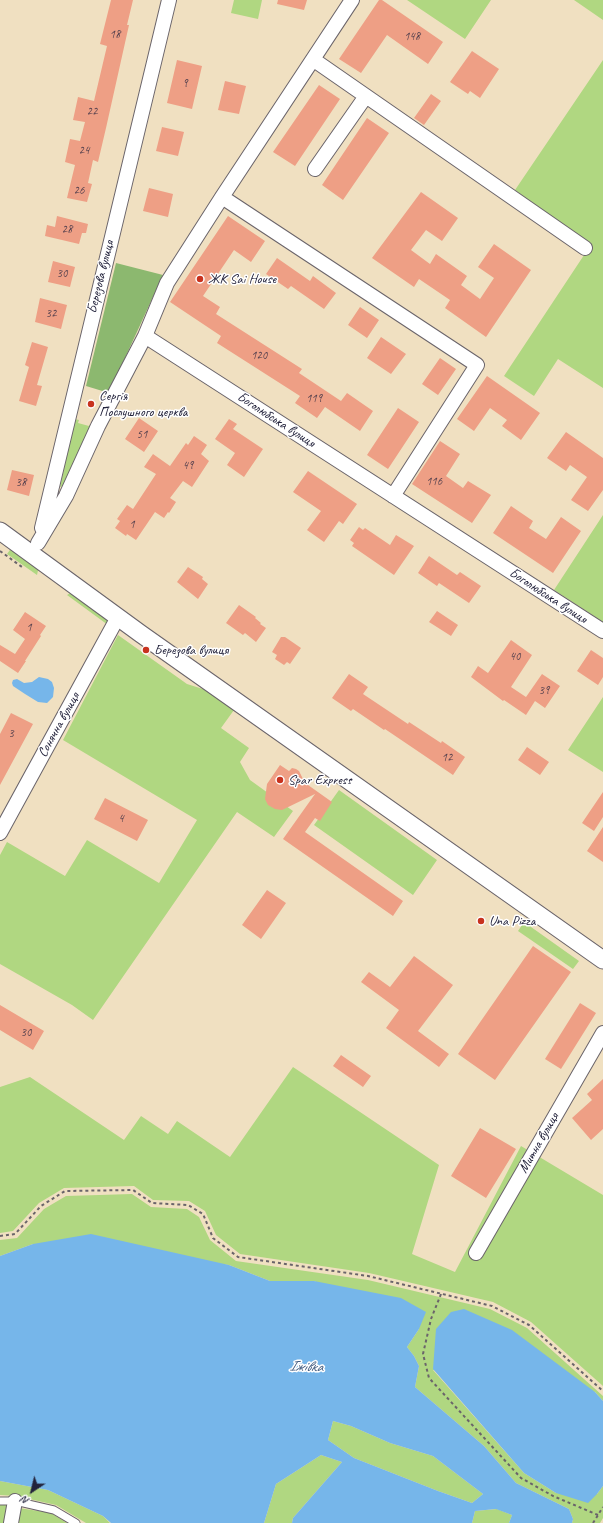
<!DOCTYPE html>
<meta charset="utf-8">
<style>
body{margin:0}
#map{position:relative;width:603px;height:1523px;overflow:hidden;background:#f0e0c1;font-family:Caveat,sans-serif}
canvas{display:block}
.north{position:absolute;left:12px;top:1471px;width:40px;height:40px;-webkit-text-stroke:3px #fff;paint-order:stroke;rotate:215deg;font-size:11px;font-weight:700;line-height:16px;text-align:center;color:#22223b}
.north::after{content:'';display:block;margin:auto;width:14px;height:18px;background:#22223b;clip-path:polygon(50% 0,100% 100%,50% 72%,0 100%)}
</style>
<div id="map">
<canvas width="603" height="1523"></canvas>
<div class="north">N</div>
</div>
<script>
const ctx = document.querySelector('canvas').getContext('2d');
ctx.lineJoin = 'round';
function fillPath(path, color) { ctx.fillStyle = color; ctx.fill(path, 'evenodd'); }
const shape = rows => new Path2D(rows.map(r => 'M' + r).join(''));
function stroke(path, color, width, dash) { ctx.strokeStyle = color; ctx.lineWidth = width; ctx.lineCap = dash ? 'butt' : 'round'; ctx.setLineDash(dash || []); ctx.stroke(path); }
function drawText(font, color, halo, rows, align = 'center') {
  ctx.font = font + ' Caveat,sans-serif'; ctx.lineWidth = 3; ctx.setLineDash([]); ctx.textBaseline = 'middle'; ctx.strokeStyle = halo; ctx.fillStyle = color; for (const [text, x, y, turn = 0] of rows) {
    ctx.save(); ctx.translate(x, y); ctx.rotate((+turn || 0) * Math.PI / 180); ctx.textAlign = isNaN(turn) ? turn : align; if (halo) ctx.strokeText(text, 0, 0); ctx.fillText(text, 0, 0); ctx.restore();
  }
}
const green = shape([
 [234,0,262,0,258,19,231,13],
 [407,0,491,0,465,39],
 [574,0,603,0,603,20],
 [603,60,603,388,558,359,534,396,504,376,590,246,515,190],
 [75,419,79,420,78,423,89,426,90,424,93,424,63,486,60,487],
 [603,515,603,622,554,590],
 [12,547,39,566,37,575,7,554],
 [72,592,108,620,108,625,67,595],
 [118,635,187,684,206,690,234,710,221,728,249,748,240,762,250,780,293,811,274,837,237,812,93,1020,72,1005,0,964,0,855,7,842,65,876,87,840,159,883,197,820,63,740],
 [603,697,603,772,568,750],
 [339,790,437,860,413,895,314,825],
 [524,922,579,961,573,969,518,931],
 [293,1067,439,1165,412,1254,455,1272,521,1146,603,1195,603,1386,531,1322,493,1302,369,1273,240,1254,216,1235,205,1211,189,1201,153,1200,134,1186,64,1188,39,1203,13,1231,0,1233,0,1087,30,1077,124,1140,141,1116,168,1134,177,1121,230,1157],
 [132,1194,151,1207,187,1209,199,1217,210,1240,236,1261,368,1280,490,1309,527,1328,603,1396,603,1401,595,1392,433,1370,524,1473,556,1493,597,1494,603,1486,603,1518,600,1523,572,1523,573,1519,569,1509,516,1483,484,1446,415,1387,419,1366,414,1356,407,1347,419,1329,314,1281,270,1281,229,1265,33,1244,0,1256,0,1240,17,1238,44,1209,66,1196],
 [333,1421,351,1426,390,1443,433,1456,483,1494,472,1503,438,1491,354,1458,328,1440],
 [321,1455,342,1462,293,1518,292,1523,264,1523,276,1484],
 [0,1481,48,1490,103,1516,110,1523,86,1523,56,1505,16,1496,0,1495],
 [0,1505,10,1505,7,1523,0,1523],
 [19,1508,51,1513,67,1523,17,1523],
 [497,1509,512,1515,509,1523,472,1523,475,1511]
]);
const forest = shape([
 [116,263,163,275,109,393,86,386]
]);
const water = shape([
 [39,677,48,679,52,682,54,688,53,697,47,703,38,702,25,694,13,686,12,683,13,680,17,679,24,683,32,682],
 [91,1234,229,1265,270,1281,314,1281,401,1298,426,1312,419,1329,407,1347,414,1356,419,1366,415,1387,484,1446,516,1483,569,1509,573,1519,572,1523,509,1523,512,1515,496,1509,475,1511,472,1523,292,1523,293,1518,342,1462,321,1455,276,1484,264,1523,111,1523,103,1516,48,1490,0,1481,0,1256,33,1244],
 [333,1421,351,1426,390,1443,433,1456,483,1494,472,1503,438,1491,354,1458,328,1440],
 [464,1309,512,1330,595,1392,603,1401,603,1486,597,1494,588,1503,556,1493,524,1473,433,1369,436,1329,451,1312]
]);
const building = shape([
 [111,0,133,0,127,25,129,25,106,128,98,162,93,160,88,183,92,184,87,202,67,198,75,165,65,162,70,139,80,141,85,122,73,120,78,97,94,101,107,46,100,44],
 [278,0,307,0,304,10,277,4],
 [379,0,382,0,443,42,428,64,387,35,361,73,339,59],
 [472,51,499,69,480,98,470,91,468,94,450,82],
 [177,60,202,66,192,109,167,103],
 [225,81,246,86,239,114,218,110],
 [319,85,340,99,295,166,273,152],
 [431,94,441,101,424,125,414,118],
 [367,118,389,133,343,200,322,185],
 [162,127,184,132,178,156,156,151],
 [149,188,173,194,168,217,143,211],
 [421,192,458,218,442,241,426,230,411,250,430,264,436,254,467,276,461,285,480,299,494,278,478,267,494,244,531,270,486,337,445,308,450,300,419,279,414,287,372,258],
 [57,216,88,224,86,233,82,233,79,244,45,236,47,225,55,227],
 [228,216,265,241,251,262,234,250,203,296,220,307,216,314,302,369,299,373,341,401,347,393,373,411,360,431,325,407,317,418,295,403,300,396,217,343,221,336,170,302],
 [277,258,310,281,313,276,336,293,324,309,291,286,288,289,266,274],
 [53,261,75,267,70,287,48,282],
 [40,298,67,305,61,329,35,322],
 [360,307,379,320,367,338,348,325],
 [381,337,406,354,391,374,367,358],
 [32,342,48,347,37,385,42,386,36,406,19,401,29,367,25,365],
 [440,358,456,369,438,395,422,384],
 [487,376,540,413,521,440,502,426,507,420,490,408,474,431,457,419],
 [398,408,419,422,388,469,367,455],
 [139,418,158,431,144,452,125,439],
 [229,419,237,424,233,429,263,449,244,477,227,465,235,453,215,439],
 [566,432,603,458,603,490,588,511,571,500,587,477,570,465,566,471,547,458],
 [194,436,207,445,201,454,209,461,192,487,183,481,170,498,176,502,169,513,168,512,164,518,155,512,136,540,127,534,126,536,115,528,120,521,117,519,127,505,133,509,156,474,144,467,153,454,170,466,186,443,188,445],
 [440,441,460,454,446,476,463,488,468,481,491,495,472,523,412,484],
 [12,470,34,475,29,496,7,490],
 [308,471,357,504,343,524,339,521,324,542,307,530,321,511,293,492],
 [511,506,533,521,529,528,546,539,561,517,581,531,553,573,493,533],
 [359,527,363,530,365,528,390,545,396,535,414,546,394,575,352,546,354,543,350,540],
 [429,556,457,575,460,572,481,586,469,603,439,583,437,586,418,573],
 [188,567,203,577,202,579,208,584,198,599,177,582],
 [239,605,256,617,255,618,261,623,260,624,266,628,256,642,245,633,243,635,226,623],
 [437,611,458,625,451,636,429,622],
 [25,612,46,626,40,635,41,636,25,661,26,661,18,673,0,661,0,645,15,654,25,639,13,630],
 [281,637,285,637,301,648,290,664,287,662,284,665,275,659,277,655,272,652],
 [511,640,532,655,511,687,526,697,542,674,560,686,545,708,535,701,526,715,504,700,503,701,471,677,478,666,488,673],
 [591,650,603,658,603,677,598,685,577,671],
 [349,674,368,687,363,694,408,724,409,722,441,743,442,741,465,757,453,775,385,729,384,730,353,709,351,711,332,698],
 [11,713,33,724,0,785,0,734],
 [527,747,549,762,540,775,518,760],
 [280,765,289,771,292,768,296,769,299,771,304,781,308,784,308,785,332,802,320,821,315,818,305,832,403,901,393,916,283,839,315,794,282,810,275,809,268,805,265,799,267,784],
 [603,792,603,817,594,831,582,823],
 [105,798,148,820,137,841,94,819],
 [603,827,603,862,587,851],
 [267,890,286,903,261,939,242,925],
 [533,946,571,972,495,1080,458,1054],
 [414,956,453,985,418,1031,449,1054,439,1067,386,1028,399,1010,361,982,369,972,390,987],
 [580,1003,596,1013,561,1069,545,1059],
 [0,1005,44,1031,33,1050,0,1030],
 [341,1055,371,1076,363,1087,333,1066],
 [603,1079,603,1129,591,1140,572,1118,592,1100,587,1094],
 [480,1128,516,1149,486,1198,451,1176]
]);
const path = shape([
 [0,551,22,567],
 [0,1236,15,1234,41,1206,65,1191,133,1190,152,1203,188,1205,203,1214,213,1238,238,1257,368,1276,492,1306,529,1325,603,1391],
 [441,1294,431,1319,423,1354,429,1378,521,1478,553,1496,598,1515],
 [593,1523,603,1507]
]);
const service = shape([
 [0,1501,15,1501,54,1510,76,1523]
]);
const minor = shape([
 [314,60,585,248],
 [315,169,366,96],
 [222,197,477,365,393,496],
 [145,336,167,283,222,197,352,0],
 [42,528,169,0],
 [38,543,66,496,98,426,145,336,603,631],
 [0,833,118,617],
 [476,1253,603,1033],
 [11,1523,15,1501]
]);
const tertiary = shape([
 [0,531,141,634,603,960]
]);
const markers = [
 [200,279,4,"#c8321e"],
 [91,404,4,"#c8321e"],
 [146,650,4,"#c8321e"],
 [280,780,4,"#c8321e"],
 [481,921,4,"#c8321e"]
];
const numberNames = [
 ["18",115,35],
 ["148",412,37],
 ["9",185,84],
 ["22",92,112],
 ["24",84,151],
 ["26",79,191],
 ["28",67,230],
 ["30",62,274],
 ["32",51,314],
 ["120",259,356],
 ["119",314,399],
 ["51",142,435],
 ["49",188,466],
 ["116",434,482],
 ["38",21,483],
 ["1",132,525],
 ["1",29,628],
 ["40",515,657],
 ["39",544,691],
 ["3",11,734],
 ["12",447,758],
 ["4",121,819],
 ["30",26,1033]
];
const streetNames = [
 ["Березова вулиця",101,277,-76],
 ["Боголюбська вулиця",276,420,33],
 ["Боголюбська вулиця",548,596,33],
 ["Сонячна вулиця",59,725,-61],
 ["Митна вулиця",539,1143,-60]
];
const poiNames = [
 ["ЖК Sai House",208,279],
 ["Сергія",99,396],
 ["Послушного церква",99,412],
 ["Березова вулиця",154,650],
 ["Spar Express",288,780],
 ["Una Pizza",489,921]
];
const waterNames = [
 ["Іжівка",306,1367,2]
];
fillPath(green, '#b0d781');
fillPath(forest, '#8cb86f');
fillPath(water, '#76b6ea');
fillPath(building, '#ee9f85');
stroke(service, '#6a646a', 9);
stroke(minor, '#6a646a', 16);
stroke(tertiary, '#6a646a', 19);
stroke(path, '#6a646a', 2, [3, 3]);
stroke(service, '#fff', 7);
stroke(minor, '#fff', 14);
stroke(tertiary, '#fff', 17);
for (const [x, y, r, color] of markers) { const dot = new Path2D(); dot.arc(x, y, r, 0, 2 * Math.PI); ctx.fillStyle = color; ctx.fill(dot); stroke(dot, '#fff', 1.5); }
drawText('12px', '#55414e', null, numberNames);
drawText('14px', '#22223b', '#fff', streetNames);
drawText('14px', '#22223b', '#fff', poiNames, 'left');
drawText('italic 15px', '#445d81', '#fff', waterNames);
</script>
